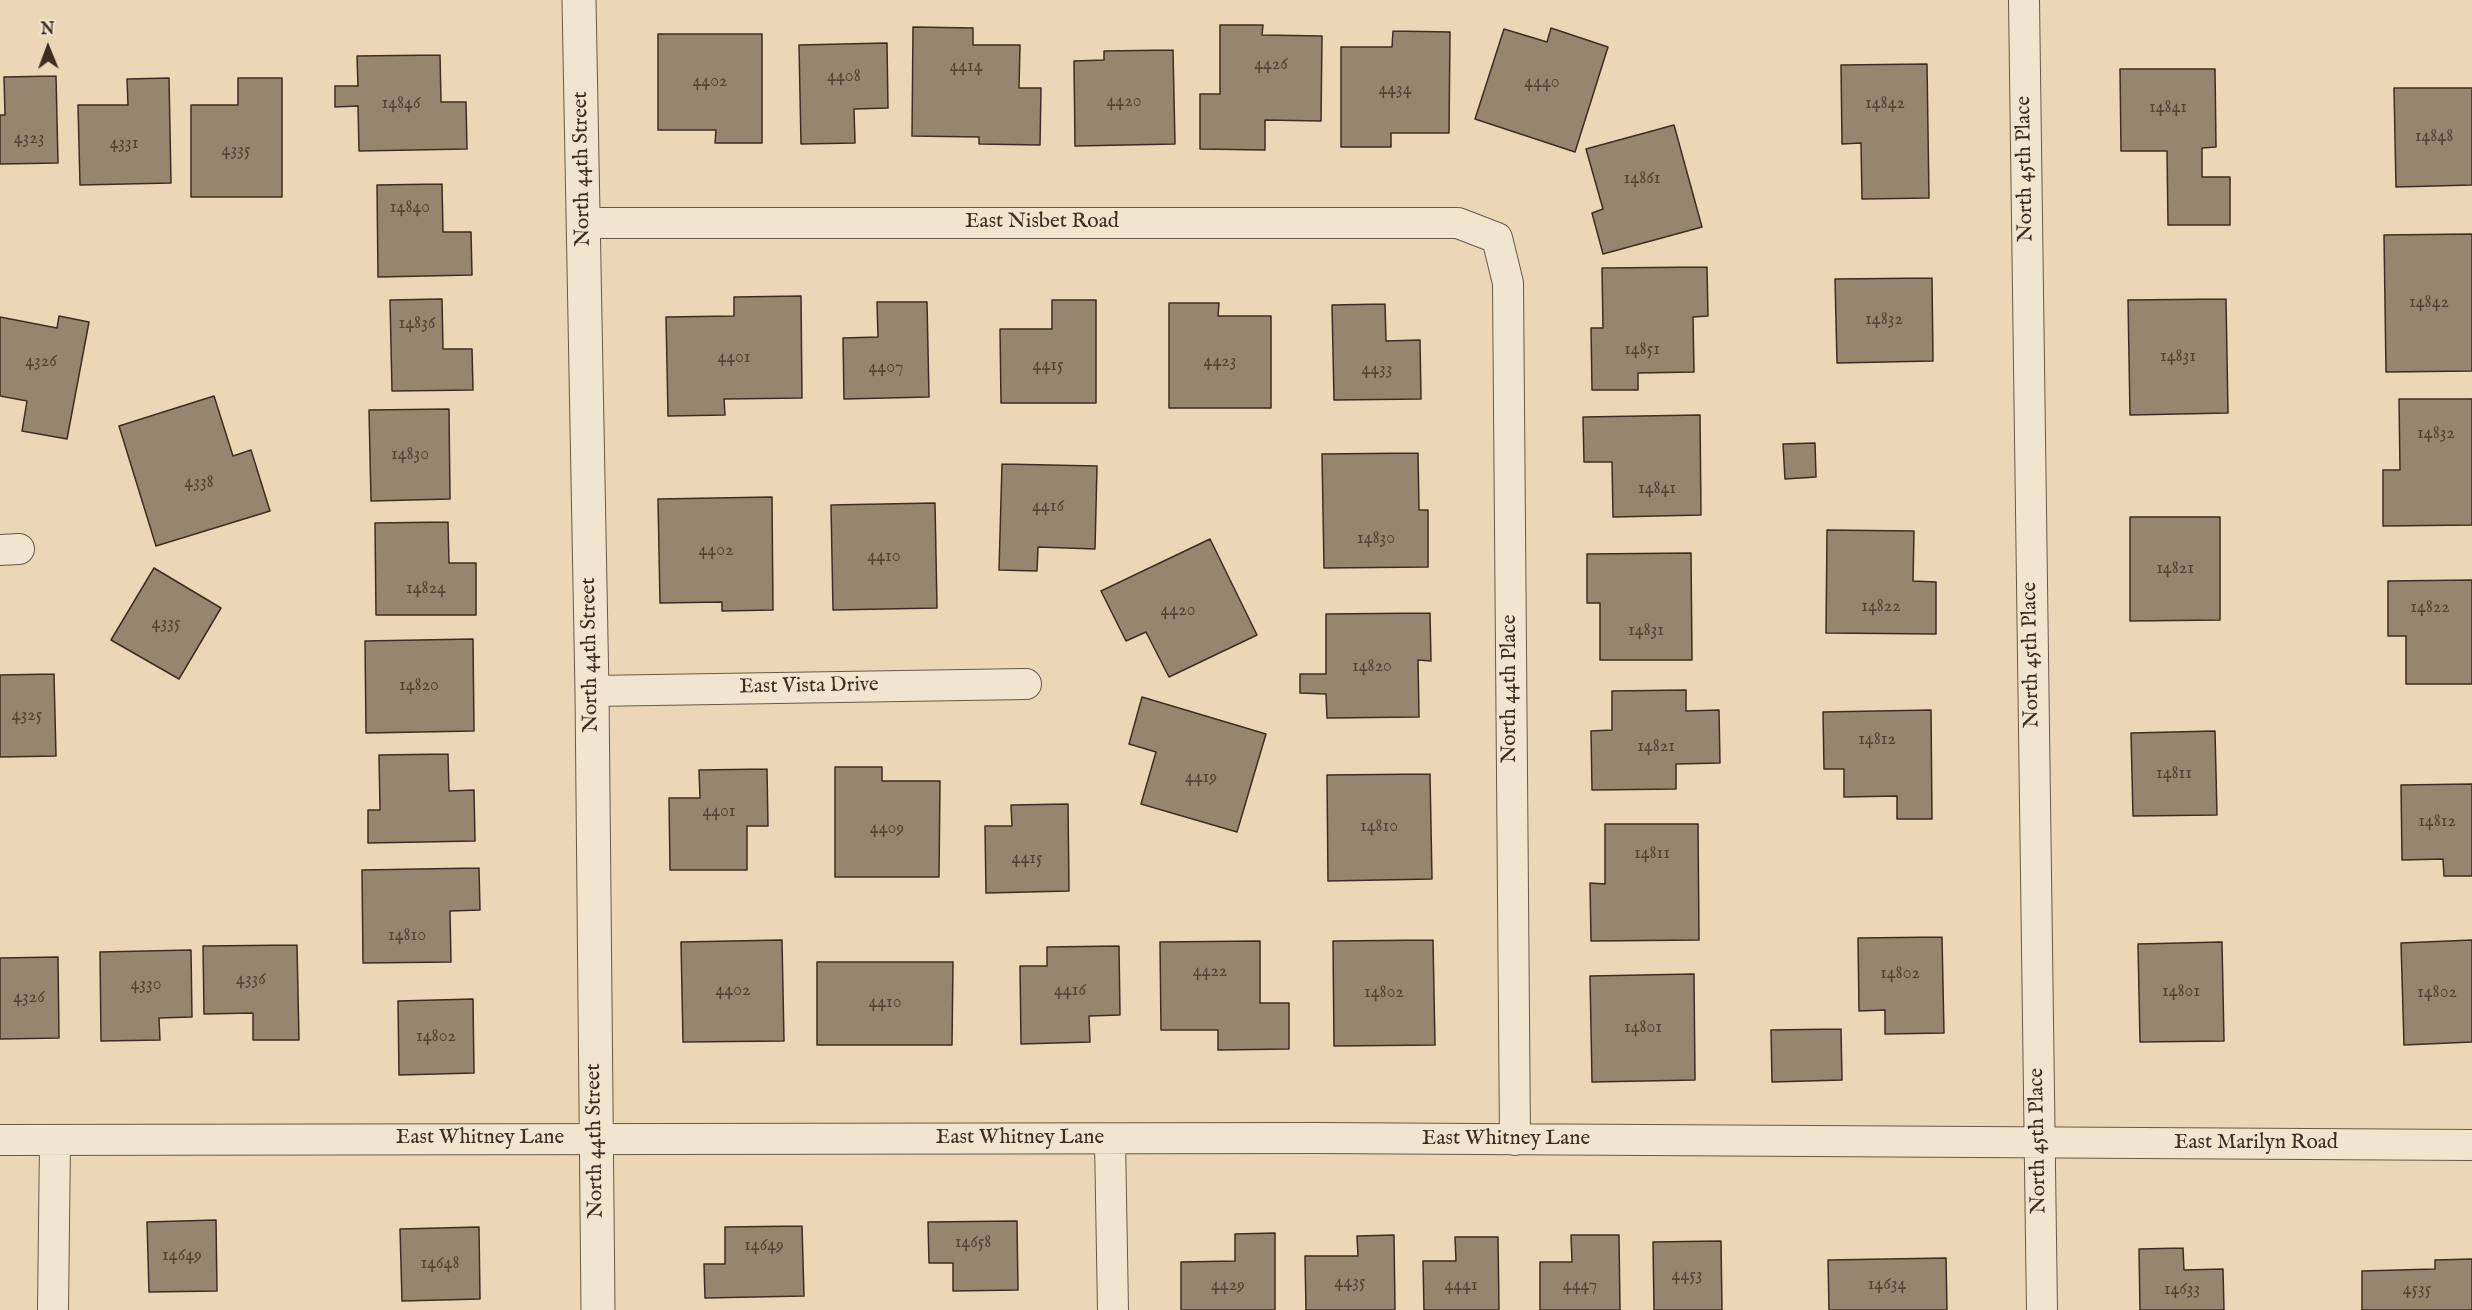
<!DOCTYPE html>
<style>
body{margin:0}
#map{position:relative;width:2472px;height:1310px;overflow:hidden;background:#ebd7b6;font-family:"IM FELL English",serif}
canvas{display:block}
.north{position:absolute;left:18px;top:18px;width:60px;height:60px;-webkit-text-stroke:4px #f2e5d0;paint-order:stroke;rotate:359deg;font-size:16px;font-weight:700;line-height:24px;text-align:center;color:#3f2d23}
.north::after{content:'';display:block;margin:auto;width:21px;height:27px;background:#3f2d23;clip-path:polygon(50% 0,100% 100%,50% 72%,0 100%)}
</style>
<div id="map">
<canvas width="2472" height="1310"></canvas>
<div class="north">N</div>
</div>
<script>
const ctx = document.querySelector('canvas').getContext('2d');
ctx.lineJoin = 'round';
function fillPath(path, color) { ctx.fillStyle = color; ctx.fill(path, 'evenodd'); }
const shape = rows => new Path2D(rows.map(r => 'M' + r).join(''));
function stroke(path, color, width, dash) { ctx.strokeStyle = color; ctx.lineWidth = width; ctx.lineCap = dash ? 'butt' : 'round'; ctx.setLineDash(dash || []); ctx.stroke(path); }
function drawText(font, color, halo, rows, align = 'center') {
  ctx.font = font + ' "IM FELL English",serif'; ctx.lineWidth = 5; ctx.setLineDash([]); ctx.textBaseline = 'middle'; ctx.strokeStyle = halo; ctx.fillStyle = color; for (const [text, x, y, turn = 0] of rows) {
    ctx.save(); ctx.translate(x, y); ctx.rotate((+turn || 0) * Math.PI / 180); ctx.textAlign = isNaN(turn) ? turn : align; if (halo) ctx.strokeText(text, 0, 0); ctx.fillText(text, 0, 0); ctx.restore();
  }
}
const building = shape([
 [1220,25,1263,25,1262,35,1322,36,1321,121,1265,120,1265,150,1200,149,1200,94,1220,94,1220,25],
 [913,27,973,28,973,45,1020,45,1019,88,1041,88,1040,145,979,144,979,137,912,136,913,27],
 [1551,28,1608,47,1575,152,1475,119,1504,29,1547,42,1551,28],
 [1393,31,1450,32,1449,133,1391,133,1391,147,1341,147,1341,47,1392,47,1393,31],
 [658,34,762,34,762,143,715,143,716,130,658,130,658,34],
 [887,43,888,108,854,109,855,143,801,144,799,45,887,43],
 [1173,50,1175,144,1075,146,1074,61,1104,60,1104,51,1173,50],
 [440,55,441,102,466,102,467,149,359,151,358,106,335,107,335,86,358,86,357,56,440,55],
 [1927,64,1929,198,1862,199,1861,143,1842,144,1841,65,1927,64],
 [2120,69,2215,69,2216,147,2202,148,2202,177,2230,177,2230,225,2168,225,2167,151,2121,151,2120,69],
 [56,76,58,163,0,164,0,115,5,115,4,77,56,76],
 [169,78,171,183,80,185,78,105,128,105,127,79,169,78],
 [238,78,282,78,282,197,191,197,191,105,238,105,238,78],
 [2394,88,2472,88,2472,185,2396,187,2394,88],
 [1674,125,1702,227,1603,254,1592,213,1603,209,1586,149,1674,125],
 [442,184,443,232,471,232,472,275,378,277,377,185,442,184],
 [2472,234,2472,371,2386,372,2384,235,2472,234],
 [1707,267,1708,316,1693,317,1694,372,1638,373,1638,390,1592,390,1591,328,1603,328,1602,268,1707,267],
 [1932,278,1933,361,1837,363,1835,279,1932,278],
 [801,296,802,398,724,399,725,415,668,416,666,317,734,316,734,297,801,296],
 [442,299,443,349,472,349,473,390,392,391,390,300,442,299],
 [2226,299,2228,413,2130,415,2128,300,2226,299],
 [1052,300,1096,300,1096,403,1001,403,1000,329,1052,329,1052,300],
 [877,302,927,302,929,397,844,399,843,338,878,337,877,302],
 [1169,303,1219,303,1218,316,1271,316,1271,408,1169,408,1169,303],
 [1385,304,1386,341,1420,340,1421,399,1334,400,1332,305,1385,304],
 [59,316,89,322,67,439,22,431,27,401,0,396,0,317,57,328,59,316],
 [214,396,233,456,251,450,270,511,156,546,119,426,214,396],
 [2399,399,2472,399,2472,525,2383,526,2383,470,2400,470,2399,399],
 [449,409,450,499,371,501,369,410,449,409],
 [1700,415,1701,515,1613,517,1612,462,1584,462,1583,417,1700,415],
 [1815,443,1816,477,1785,479,1783,444,1815,443],
 [1418,453,1419,510,1428,510,1428,567,1324,568,1322,454,1418,453],
 [1002,464,1097,466,1095,549,1038,547,1037,571,999,570,1002,464],
 [772,497,773,610,722,611,722,602,660,603,658,499,772,497],
 [935,503,937,608,833,610,831,505,935,503],
 [2130,517,2220,517,2220,620,2130,621,2130,517],
 [448,522,449,563,476,563,476,615,376,615,375,523,448,522],
 [1827,530,1914,531,1913,581,1936,582,1936,634,1826,633,1827,530],
 [1210,539,1257,635,1169,677,1146,632,1126,641,1101,591,1210,539],
 [1691,553,1692,660,1600,660,1600,603,1587,603,1587,554,1691,553],
 [154,568,221,608,179,679,111,640,154,568],
 [2472,580,2472,684,2406,684,2406,636,2388,636,2388,581,2472,580],
 [1430,613,1431,661,1418,660,1419,717,1327,718,1326,694,1300,693,1300,674,1326,674,1326,614,1430,613],
 [473,639,474,731,366,733,365,641,473,639],
 [54,674,56,756,0,757,0,675,54,674],
 [1686,690,1686,711,1719,710,1720,763,1676,764,1676,789,1592,790,1591,731,1612,730,1612,691,1686,690],
 [1142,697,1266,734,1237,832,1141,804,1156,752,1129,744,1142,697],
 [1931,710,1932,819,1897,819,1897,796,1844,797,1844,769,1824,769,1823,712,1931,710],
 [2215,731,2217,815,2133,816,2131,733,2215,731],
 [448,754,449,791,474,790,475,841,368,843,368,810,380,810,379,755,448,754],
 [835,767,882,767,882,781,940,781,939,877,835,877,835,767],
 [767,769,768,826,747,826,747,870,670,870,669,798,700,798,699,770,767,769],
 [1430,774,1432,879,1328,881,1327,775,1430,774],
 [2472,784,2472,876,2444,876,2443,859,2402,860,2401,785,2472,784],
 [1068,804,1069,891,986,893,985,826,1012,826,1011,805,1068,804],
 [1605,824,1698,824,1699,940,1591,941,1590,883,1605,884,1605,824],
 [479,868,480,910,450,911,451,962,363,963,362,870,479,868],
 [1942,937,1944,1033,1885,1034,1885,1010,1859,1011,1858,938,1942,937],
 [782,940,784,1041,683,1042,681,942,782,940],
 [1433,940,1435,1045,1334,1046,1333,941,1433,940],
 [2472,940,2472,1042,2404,1045,2401,943,2472,940],
 [1260,941,1260,1003,1289,1003,1289,1049,1218,1050,1218,1030,1161,1030,1160,942,1260,941],
 [2222,942,2224,1041,2140,1042,2138,944,2222,942],
 [297,945,299,1040,253,1040,253,1013,204,1014,203,946,297,945],
 [1119,946,1120,1015,1089,1016,1090,1042,1021,1044,1020,966,1047,966,1047,947,1119,946],
 [191,950,192,1017,159,1018,160,1040,101,1041,100,952,191,950],
 [58,957,59,1038,0,1039,0,958,58,957],
 [817,962,953,962,952,1045,817,1045,817,962],
 [1694,974,1695,1080,1592,1082,1590,976,1694,974],
 [473,999,474,1073,399,1075,398,1001,473,999],
 [1841,1029,1842,1080,1772,1082,1771,1030,1841,1029],
 [216,1220,217,1291,149,1292,147,1222,216,1220],
 [1017,1221,1018,1290,953,1291,953,1263,929,1263,928,1222,1017,1221],
 [802,1226,804,1296,705,1298,704,1264,725,1264,725,1227,802,1226],
 [479,1227,480,1299,402,1301,400,1229,479,1227],
 [1275,1233,1275,1310,1181,1310,1181,1262,1235,1261,1235,1234,1275,1233],
 [1394,1235,1395,1310,1306,1310,1305,1256,1358,1256,1357,1236,1394,1235],
 [1571,1235,1619,1235,1620,1310,1540,1310,1540,1262,1572,1262,1571,1235],
 [1455,1237,1498,1237,1499,1310,1424,1310,1423,1261,1456,1261,1455,1237],
 [1721,1241,1722,1310,1654,1310,1653,1242,1721,1241],
 [2183,1248,2184,1270,2223,1269,2224,1310,2140,1310,2139,1249,2183,1248],
 [1946,1258,1947,1310,1829,1310,1828,1260,1946,1258],
 [2472,1259,2472,1310,2362,1310,2362,1271,2435,1269,2435,1260,2472,1259]
]);
const minor = shape([
 [2024,0,2042,1310],
 [585,223,1458,223,1497,238,1508,283,1515,1140],
 [0,550,19,549],
 [592,691,1026,684],
 [0,1140,1316,1138,2472,1145],
 [1110,1140,1113,1310],
 [53,1310,55,1141]
]);
const tertiary = shape([
 [579,0,592,691,598,1310]
]);
const numberNames = [
 ["4426",1271,65],
 ["4414",966,67],
 ["4408",844,77],
 ["4402",710,82],
 ["4440",1542,83],
 ["4434",1395,90],
 ["4420",1124,102],
 ["14846",401,104],
 ["14842",1885,104],
 ["14841",2168,108],
 ["14848",2434,137],
 ["4323",29,139],
 ["4331",124,144],
 ["4335",236,151],
 ["14861",1642,179],
 ["14840",410,208],
 ["14842",2429,303],
 ["14832",1884,320],
 ["14836",417,324],
 ["14851",1642,350],
 ["14831",2178,357],
 ["4401",734,358],
 ["4326",41,362],
 ["4423",1220,362],
 ["4415",1048,366],
 ["4407",886,368],
 ["4433",1377,370],
 ["14832",2436,434],
 ["14830",410,455],
 ["4338",199,483],
 ["14841",1657,489],
 ["4416",1048,507],
 ["14830",1376,539],
 ["4402",716,551],
 ["4410",884,557],
 ["14821",2175,569],
 ["14824",426,589],
 ["14822",1881,607],
 ["14822",2430,608],
 ["4420",1178,611],
 ["4335",166,624],
 ["14831",1646,631],
 ["14820",1372,667],
 ["14820",419,686],
 ["4325",27,716],
 ["14812",1877,740],
 ["14821",1656,747],
 ["14811",2174,774],
 ["4419",1201,778],
 ["4401",719,812],
 ["14812",2437,822],
 ["14810",1379,827],
 ["4409",887,829],
 ["14811",1652,854],
 ["4415",1027,859],
 ["14810",407,936],
 ["4422",1210,972],
 ["14802",1900,974],
 ["4336",251,980],
 ["4330",146,985],
 ["4402",733,991],
 ["4416",1070,991],
 ["14801",2181,992],
 ["14802",1384,993],
 ["14802",2437,993],
 ["4326",29,998],
 ["4410",885,1003],
 ["14801",1643,1028],
 ["14802",436,1037],
 ["14658",973,1243],
 ["14649",764,1246],
 ["14649",182,1256],
 ["14648",440,1264],
 ["4453",1687,1276],
 ["4435",1350,1283],
 ["14634",1887,1285],
 ["4429",1228,1286],
 ["4441",1461,1286],
 ["4447",1580,1286],
 ["14633",2182,1290],
 ["4535",2417,1290]
];
const streetNames = [
 ["North 44th Street",583,169,-91],
 ["North 45th Place",2026,169,-91],
 ["East Nisbet Road",1042,223],
 ["North 44th Street",591,655,-91],
 ["North 45th Place",2032,655,-91],
 ["East Vista Drive",809,687,-1],
 ["North 44th Place",1511,689,-90],
 ["East Whitney Lane",480,1139],
 ["East Whitney Lane",1020,1139],
 ["East Whitney Lane",1506,1140],
 ["North 44th Street",596,1141,-91],
 ["North 45th Place",2039,1141,-91],
 ["East Marilyn Road",2256,1144]
];
fillPath(building, '#98856f');
stroke(building, '#3f2d23', 1.5);
stroke(minor, '#6a5848', 32);
stroke(tertiary, '#6a5848', 35);
stroke(minor, '#f2e5d0', 30);
stroke(tertiary, '#f2e5d0', 33);
drawText('18px', '#554336', null, numberNames);
drawText('21px', '#3f2d23', '#f2e5d0', streetNames);
</script>
